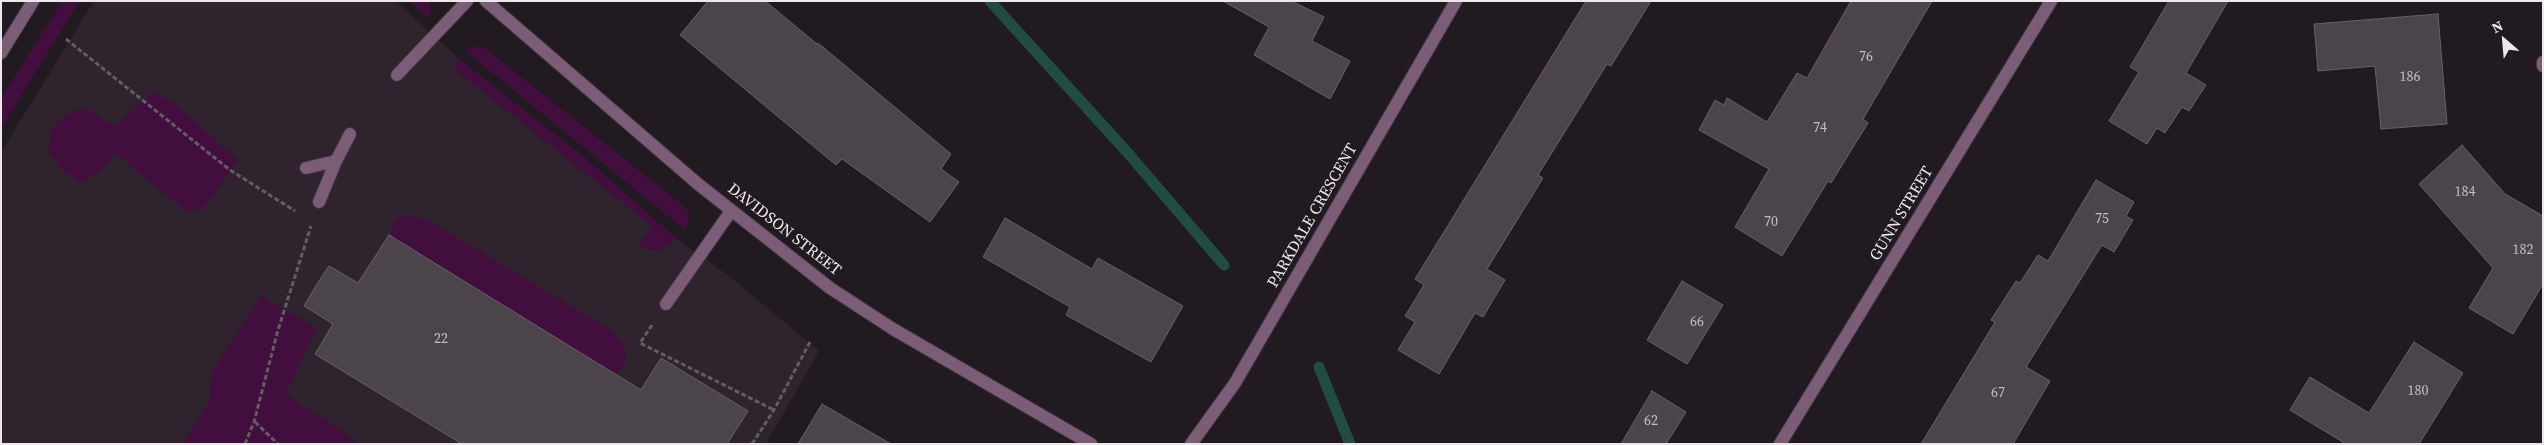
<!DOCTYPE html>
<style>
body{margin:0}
#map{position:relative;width:2544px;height:445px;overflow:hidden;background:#211a20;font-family:"Source Serif 4",serif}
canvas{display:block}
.frame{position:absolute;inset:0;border:2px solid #ece7ec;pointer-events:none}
.north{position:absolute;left:2479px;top:15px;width:50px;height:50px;-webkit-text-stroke:4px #211a20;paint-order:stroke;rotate:333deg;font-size:14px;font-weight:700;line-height:20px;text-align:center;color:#ece7ec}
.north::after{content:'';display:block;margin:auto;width:18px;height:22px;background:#ece7ec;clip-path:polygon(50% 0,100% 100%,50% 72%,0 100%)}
</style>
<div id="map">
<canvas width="2544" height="445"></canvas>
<div class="frame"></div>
<div class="north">N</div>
</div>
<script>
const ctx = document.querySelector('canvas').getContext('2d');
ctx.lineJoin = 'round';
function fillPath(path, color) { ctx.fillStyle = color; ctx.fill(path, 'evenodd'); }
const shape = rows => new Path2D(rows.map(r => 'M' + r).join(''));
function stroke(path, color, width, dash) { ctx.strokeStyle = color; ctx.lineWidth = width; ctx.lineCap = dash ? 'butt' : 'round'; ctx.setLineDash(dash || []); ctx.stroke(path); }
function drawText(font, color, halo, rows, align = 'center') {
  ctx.font = font + ' "Source Serif 4",serif'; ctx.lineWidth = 4; ctx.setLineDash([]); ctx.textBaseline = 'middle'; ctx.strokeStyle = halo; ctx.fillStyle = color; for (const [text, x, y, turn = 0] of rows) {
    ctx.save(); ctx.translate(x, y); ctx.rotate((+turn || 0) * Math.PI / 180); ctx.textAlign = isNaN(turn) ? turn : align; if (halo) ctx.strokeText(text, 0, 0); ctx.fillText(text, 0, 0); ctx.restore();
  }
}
const built = shape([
 [94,1,396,1,459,59,586,159,677,239,728,275,819,351,766,444,1,444,1,152]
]);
const green = shape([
 [62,1,80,1,1,128,1,98],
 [409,1,429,1,431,9,428,18],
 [481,45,685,207,690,217,685,230,464,50],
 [459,59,586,159,677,239,660,250,649,250,639,245,652,226,456,71,454,64],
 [153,92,174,103,238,160,210,200,198,210,186,211,115,153,102,169,81,183,63,171,48,151,51,131,64,116,83,108,114,126,124,119],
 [409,215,426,219,614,332,625,347,627,361,615,375,389,235,395,220],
 [261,295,316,329,286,394,360,444,182,444,209,402,212,373]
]);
const stream = shape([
 [990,1,1127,152,1224,265],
 [1319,367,1350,444]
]);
const building = shape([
 [708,1,765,1,817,44,818,43,951,154,941,169,959,182,930,222,842,159,836,165,680,35,708,1],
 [1223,1,1291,1,1324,17,1312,41,1350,61,1330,99,1254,55,1269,27,1223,1],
 [1586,1,1651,1,1611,66,1607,64,1538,175,1543,178,1487,269,1505,280,1483,317,1475,313,1439,374,1398,350,1415,322,1405,316,1424,285,1415,279,1586,1],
 [1851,1,1932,1,1863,119,1868,123,1831,183,1828,181,1782,256,1735,227,1769,169,1699,130,1715,100,1724,105,1727,98,1767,122,1797,73,1807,78,1851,1],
 [2169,1,2228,1,2186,73,2206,85,2189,111,2182,107,2165,133,2157,128,2147,144,2109,121,2139,72,2130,67,2169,1],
 [2438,14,2447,124,2381,129,2375,66,2318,71,2314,24,2438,14],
 [2462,145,2505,194,2543,216,2543,284,2513,334,2469,308,2493,268,2419,184,2462,145],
 [2096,180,2134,202,2126,216,2133,220,2114,252,2102,245,2026,367,2050,381,2013,444,1921,444,1995,322,1991,320,2016,281,2020,283,2038,255,2048,261,2096,180],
 [1005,218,1092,269,1098,258,1183,306,1151,362,1066,315,1070,307,983,257,1005,218],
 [389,235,641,390,661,358,748,411,727,444,462,444,315,354,333,324,304,306,317,284,329,266,358,283,389,235],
 [1682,281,1723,305,1687,364,1647,340,1682,281],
 [2414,342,2463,373,2419,444,2346,444,2290,410,2310,377,2369,413,2414,342],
 [1652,391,1686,412,1666,444,1621,444,1652,391],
 [822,404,891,444,798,444,822,404]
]);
const path = shape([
 [66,39,230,170,295,211],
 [652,325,640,343,774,410],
 [255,422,278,444],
 [245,444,254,422,278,330,311,226],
 [752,444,774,410,811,340]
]);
const minor = shape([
 [486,1,698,184,830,288,893,329,1091,444],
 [1,53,33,1],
 [2543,62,2543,66],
 [397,75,467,1],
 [306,168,336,161],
 [319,202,336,161,350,134],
 [666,304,731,211],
 [1191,444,1235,383,1456,1],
 [1780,444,2051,1]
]);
const numberNames = [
 ["76",1866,57],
 ["186",2410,77],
 ["74",1820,128],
 ["184",2465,192],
 ["75",2102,219],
 ["70",1771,222],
 ["182",2523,250],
 ["66",1697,322],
 ["22",441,339],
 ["180",2418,391],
 ["67",1998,393],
 ["62",1651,421]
];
const streetNames = [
 ["GUNN STREET",1902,214,-59],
 ["PARKDALE CRESCENT",1313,216,-60],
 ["DAVIDSON STREET",784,230,38]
];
fillPath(built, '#2f232d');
fillPath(green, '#420e3e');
stroke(stream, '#204c42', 11);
fillPath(building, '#4c444b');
stroke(building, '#696168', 1);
stroke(minor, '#3d373d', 14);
stroke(path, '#635c62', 3, [5, 2.5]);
stroke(minor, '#7c5d78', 12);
drawText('14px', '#c4bec4', null, numberNames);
drawText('16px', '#ece7ec', '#211a20', streetNames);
</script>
